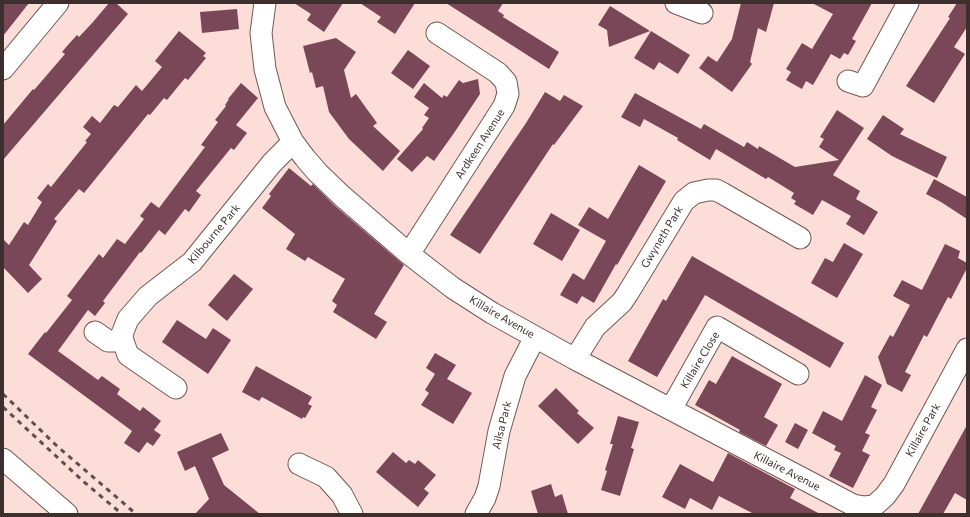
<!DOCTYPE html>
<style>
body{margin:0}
#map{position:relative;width:970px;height:517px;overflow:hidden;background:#fdddd7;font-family:Commissioner,sans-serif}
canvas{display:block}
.frame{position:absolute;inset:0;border:4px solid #3c2f2d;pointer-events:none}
</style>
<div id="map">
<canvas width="970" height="517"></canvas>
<div class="frame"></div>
</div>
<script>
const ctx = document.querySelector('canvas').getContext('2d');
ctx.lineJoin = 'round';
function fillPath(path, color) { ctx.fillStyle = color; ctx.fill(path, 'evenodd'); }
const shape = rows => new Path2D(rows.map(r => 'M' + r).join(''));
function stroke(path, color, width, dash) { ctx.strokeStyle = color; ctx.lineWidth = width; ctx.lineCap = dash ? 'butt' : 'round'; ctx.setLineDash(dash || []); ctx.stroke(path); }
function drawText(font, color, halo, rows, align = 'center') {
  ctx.font = font + ' Commissioner,sans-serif'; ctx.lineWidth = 4; ctx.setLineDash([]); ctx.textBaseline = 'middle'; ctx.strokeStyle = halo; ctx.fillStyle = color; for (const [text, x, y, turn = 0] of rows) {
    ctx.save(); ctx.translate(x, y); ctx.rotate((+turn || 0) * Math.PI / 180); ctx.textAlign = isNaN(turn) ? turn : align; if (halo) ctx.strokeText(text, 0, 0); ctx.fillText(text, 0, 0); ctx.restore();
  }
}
const building = shape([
 [3,3,29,3,3,36],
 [109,3,116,3,128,14,3,160,3,125,33,89,34,90,65,54,62,52,67,46,77,35,79,37,93,22],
 [294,3,343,3,324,32,307,20,311,14],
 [360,3,415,3,395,34,377,22,381,17],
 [446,3,503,3,498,11,504,15,503,17,559,52,549,69],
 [741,3,774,3,766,32,758,28,750,62,752,64,732,92,699,68,708,56,717,62,732,39],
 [812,3,872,3,852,39,856,41,848,55,844,53,840,59,831,54,813,85,806,81,802,89,786,80,791,72,786,69,802,43,812,49,833,14],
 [957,3,967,3,967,27,954,47,965,54,934,103,906,86,950,18,948,17],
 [610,6,650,31,609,47,607,30,598,25],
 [237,9,239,29,202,33,200,12],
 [179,31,206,53,203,56,206,58,188,80,185,78,167,100,164,98,150,115,148,114,84,193,79,189,54,219,57,221,29,265,42,279,28,293,3,267,3,239,9,245,24,222,28,225,42,202,37,198,48,184,51,187,87,142,85,141,91,134,83,127,92,116,100,123,114,105,118,107,136,85,142,91,162,67,155,61],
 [651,31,690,55,678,74,659,62,654,70,634,58],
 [336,38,356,52,344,70,351,98,356,94,377,123,373,126,400,151,383,171,349,139,329,112,323,86,316,88,312,72,310,73,303,46],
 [408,50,430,66,413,89,391,73],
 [478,79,480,94,454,133,434,161,427,156,412,172,397,159,423,129,422,128,429,118,424,115,429,108,414,97,424,83,442,98,444,95,447,97,459,80,463,83],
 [241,83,258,98,236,125,247,133,234,150,231,148,196,191,201,195,189,212,185,209,165,235,159,230,141,253,140,252,103,301,105,303,95,316,88,310,58,351,98,380,102,376,120,389,117,394,140,411,143,407,161,421,154,430,161,435,153,446,147,442,139,453,124,443,132,431,28,354,45,332,46,333,72,300,67,296,99,254,103,258,117,239,125,244,144,219,140,216,151,202,159,208,205,147,201,145,218,122,215,120,226,106,225,105,229,99,228,99],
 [545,92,560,101,564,95,583,106,554,145,553,144,480,254,450,235,526,123],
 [635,93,701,129,704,124,744,147,747,142,758,149,759,146,795,167,839,160,819,147,824,139,820,137,837,110,864,128,833,175,860,191,856,199,878,212,864,235,846,224,851,216,822,200,813,215,794,204,796,201,791,198,794,193,768,177,766,179,716,149,710,160,677,140,678,138,644,119,640,127,621,117],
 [883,115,904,129,900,134,947,157,937,178,892,156,867,139],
 [639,165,666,181,617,265,616,264,594,303,582,296,577,304,560,295,573,273,584,280,606,241,578,225,589,207,608,219],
 [289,168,311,186,313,184,334,205,404,265,374,314,387,322,376,339,333,312,337,305,332,301,345,279,308,257,305,261,286,249,295,234,262,208,271,196,269,194],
 [934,179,967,197,967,219,941,202,926,194],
 [551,213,580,230,562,261,533,244],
 [844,243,863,254,837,298,811,283,825,258,833,262],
 [945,244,960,251,958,258,967,263,967,268,951,299,948,297,927,337,924,335,905,372,911,375,902,392,887,384,878,357,890,335,893,337,910,305,893,296,902,280,922,290],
 [692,256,844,343,830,368,705,295,657,377,628,361,663,299,666,301],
 [234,274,253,289,227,321,208,305],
 [177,320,206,339,213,328,231,340,208,374,162,342],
 [435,353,456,365,447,379,472,393,453,424,421,405,429,393,425,390,435,374,426,368],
 [732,356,782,384,764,417,778,425,766,446,739,432,740,430,695,405,709,380,716,384],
 [256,366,312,397,308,404,312,406,305,418,303,417,302,419,262,397,259,401,242,392],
 [865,375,882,385,871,407,877,410,865,433,870,435,862,451,870,455,853,488,829,476,841,453,834,450,836,446,812,433,823,411,842,421],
 [556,388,579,411,577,413,594,428,578,444,538,406],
 [618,416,639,422,631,448,634,449,620,496,601,490,607,471,605,470,613,444,610,444],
 [795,423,808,430,798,449,785,442],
 [967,425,967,500,955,493,943,514,918,514],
 [221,433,229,450,212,458,224,485,260,514,195,514,209,499,195,466,185,471,177,452],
 [393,452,406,463,409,460,415,464,418,460,436,475,424,489,429,493,418,507,376,472],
 [728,453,795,489,790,498,820,514,754,514,719,496,712,510,690,498,685,509,662,497,680,464,713,482],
 [551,484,555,497,562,494,568,514,538,514,531,491]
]);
const street = shape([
 [265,3,261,33,265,69,275,107,293,142,305,158,318,173,342,196,409,254,453,288,492,313,575,359,853,505,864,507,874,506,885,496,894,484,967,349],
 [676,3,702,13],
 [3,69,58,3],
 [848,81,863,86,908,3],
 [409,254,504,106,508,94,506,82,498,73,437,33],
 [95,332,108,341,123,341],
 [575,359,595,327,622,302,628,293,684,201,694,193,708,190,716,190,722,193,800,238],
 [176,388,128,355,123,341,122,334,128,319,148,296,192,262,272,163,293,142],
 [671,409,717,327,798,374],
 [3,459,67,514],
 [299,464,326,477,342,495,352,514],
 [476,514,485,498,489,486,499,431,515,376,535,337]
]);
const rail = shape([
 [3,394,57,446,136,514],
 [3,407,84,482,122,514]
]);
const streetNames = [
 ["Ardkeen Avenue",480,144,-57],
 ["Kilbourne Park",214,234,-50],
 ["Gwyneth Park",662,237,-59],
 ["Killaire Avenue",502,317,30],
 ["Killaire Close",700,360,-59],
 ["Ailsa Park",502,425,-76],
 ["Killaire Park",923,430,-61],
 ["Killaire Avenue",787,471,27]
];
fillPath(building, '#794757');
stroke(street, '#735853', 23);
stroke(street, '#fff', 21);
stroke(rail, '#604f4d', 3, [5, 5]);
drawText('11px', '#3c2f2d', '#fff', streetNames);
</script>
